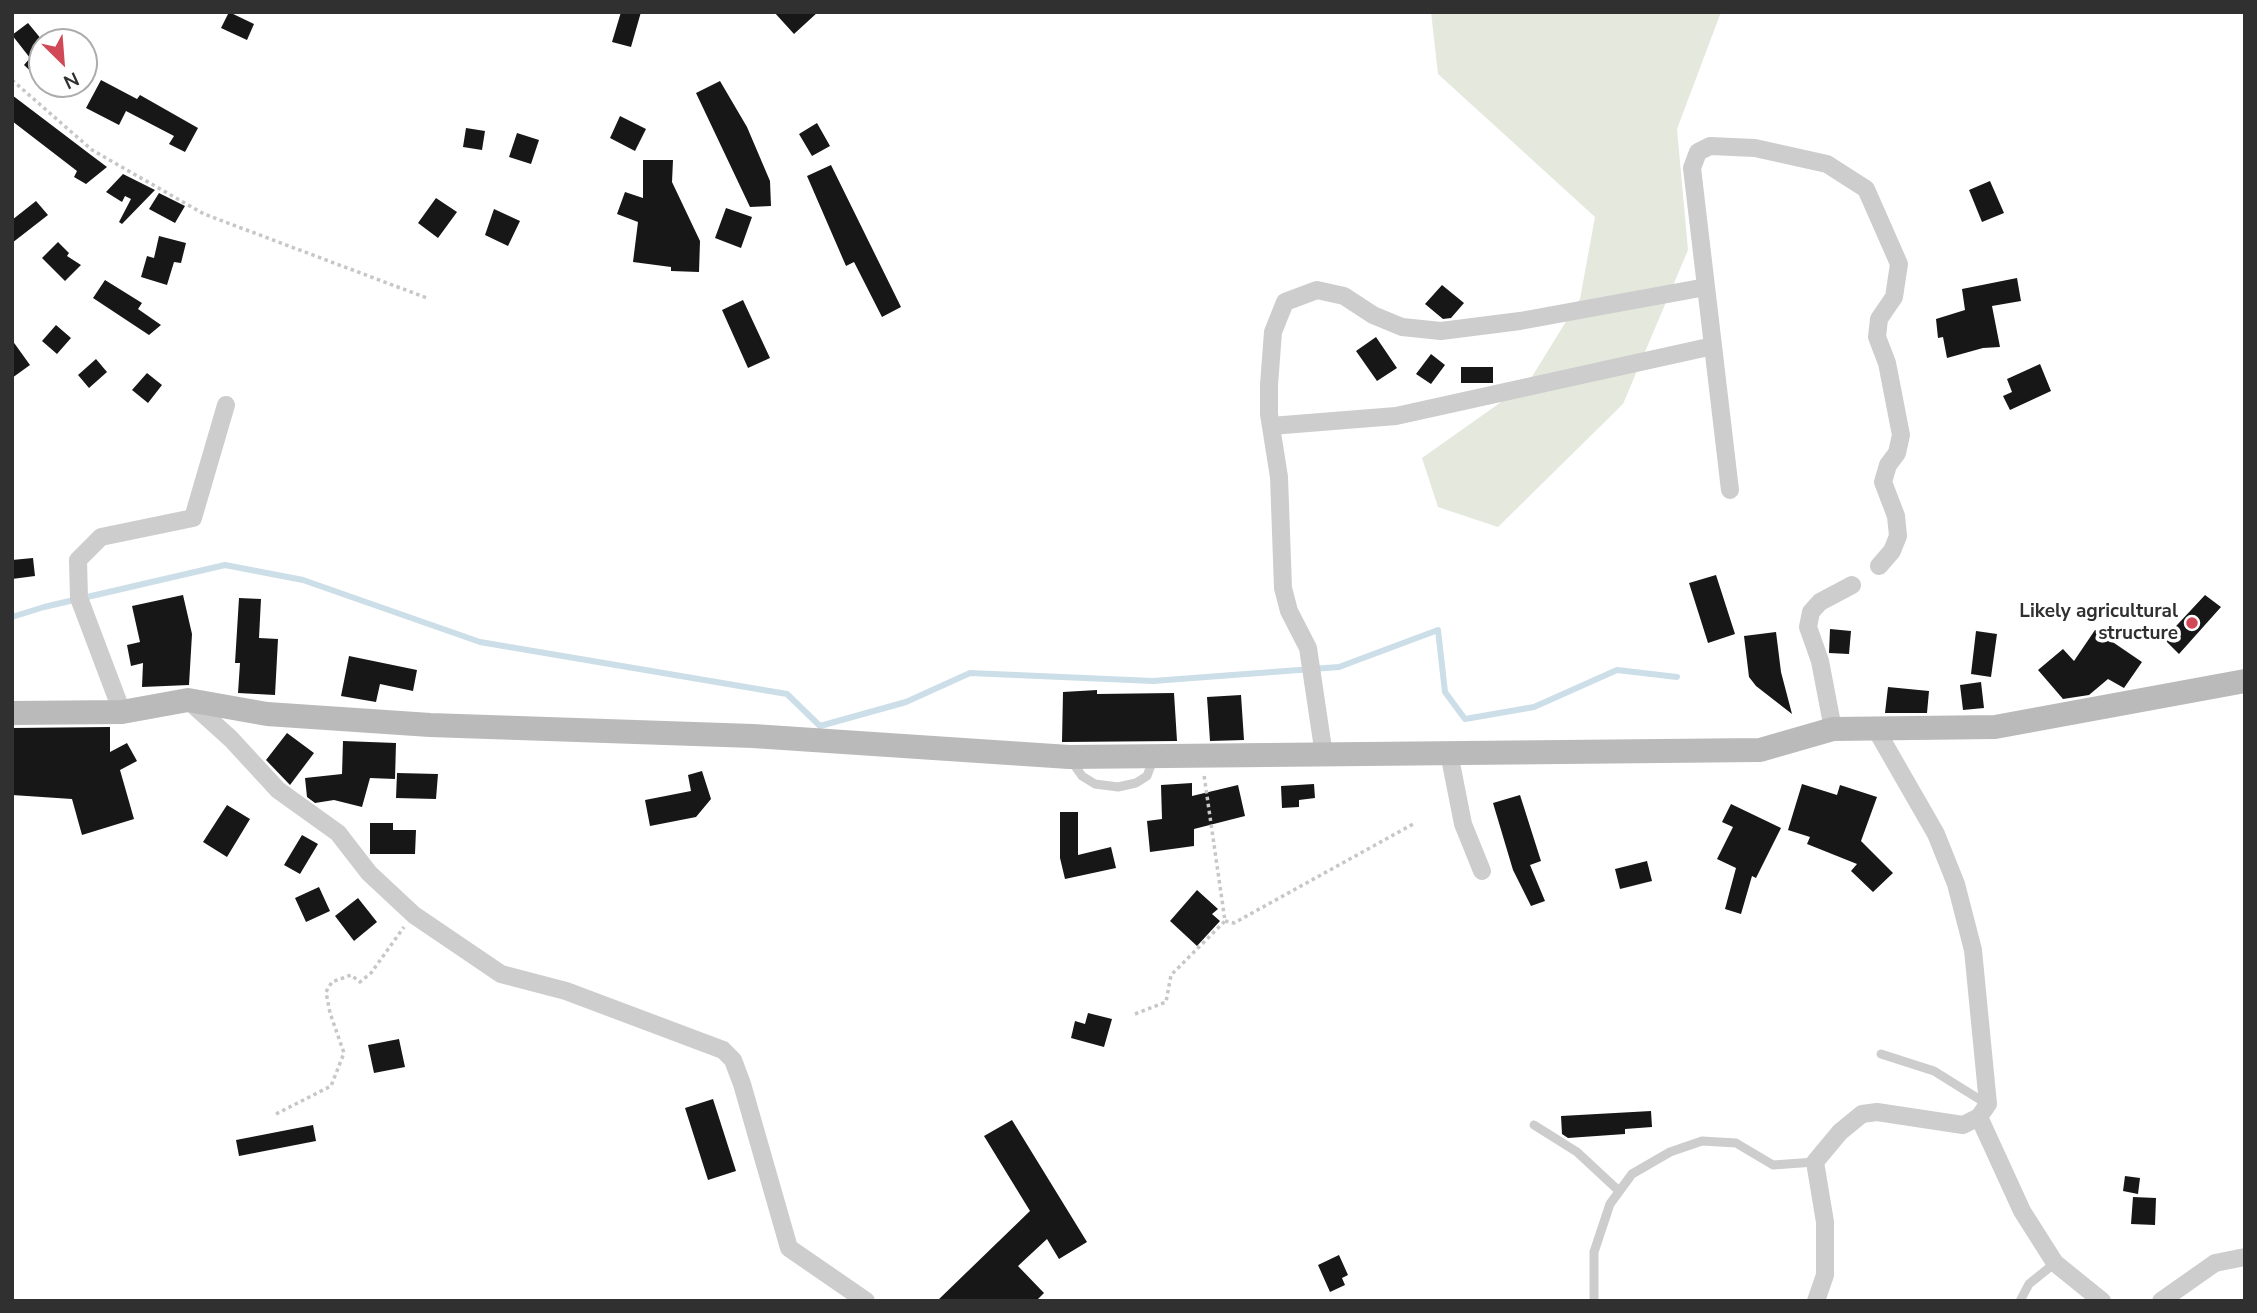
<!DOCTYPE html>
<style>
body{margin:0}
#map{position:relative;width:2257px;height:1313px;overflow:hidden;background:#fff;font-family:"Nunito Sans",sans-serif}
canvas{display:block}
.frame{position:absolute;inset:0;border:14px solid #303030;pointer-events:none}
.north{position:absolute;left:28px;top:28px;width:70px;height:70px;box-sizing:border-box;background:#fff;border:2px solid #acacac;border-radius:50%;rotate:155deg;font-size:19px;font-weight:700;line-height:28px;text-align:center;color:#303030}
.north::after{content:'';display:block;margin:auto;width:24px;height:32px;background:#d14857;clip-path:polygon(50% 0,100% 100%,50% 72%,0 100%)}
</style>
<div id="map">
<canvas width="2257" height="1313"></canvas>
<div class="frame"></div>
<div class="north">N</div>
</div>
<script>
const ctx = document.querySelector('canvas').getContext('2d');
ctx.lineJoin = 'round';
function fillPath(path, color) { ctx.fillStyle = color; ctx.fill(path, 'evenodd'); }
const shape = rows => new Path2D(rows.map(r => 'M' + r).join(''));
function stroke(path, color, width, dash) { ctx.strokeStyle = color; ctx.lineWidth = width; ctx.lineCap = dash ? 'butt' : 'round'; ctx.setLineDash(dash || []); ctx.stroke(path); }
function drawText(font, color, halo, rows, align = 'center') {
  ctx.font = font + ' "Nunito Sans",sans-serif'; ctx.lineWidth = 7; ctx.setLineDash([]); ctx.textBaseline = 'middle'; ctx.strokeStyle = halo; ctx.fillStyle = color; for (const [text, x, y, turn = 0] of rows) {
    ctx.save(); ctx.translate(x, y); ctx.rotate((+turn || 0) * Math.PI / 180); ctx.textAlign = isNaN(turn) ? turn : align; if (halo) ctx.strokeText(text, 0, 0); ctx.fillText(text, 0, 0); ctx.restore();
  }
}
const green = shape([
 [1431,12,1721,12,1677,129,1688,250,1623,404,1498,527,1438,507,1422,458,1528,383,1580,299,1595,217,1438,74]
]);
const stream = shape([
 [12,617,44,607,225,565,303,580,480,642,787,694,820,726,906,702,970,673,1153,681,1339,667,1438,630,1445,692,1465,719,1534,707,1617,670,1677,677]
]);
const building = shape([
 [229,12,254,24,247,40,221,28],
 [621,12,641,12,631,47,612,42],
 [774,12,818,12,794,34],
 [28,23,42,40,42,82,24,65,30,58,12,35],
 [101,80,137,99,140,95,198,128,185,152,169,144,174,136,126,111,119,125,86,108],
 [720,81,747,127,770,181,771,206,750,207,696,93],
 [12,95,91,155,107,167,86,184,74,177,77,171,12,121],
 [620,116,646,129,635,151,610,138],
 [817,123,830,146,812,156,799,134],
 [466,128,485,131,482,150,463,147],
 [517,133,539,140,531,164,509,157],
 [643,160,673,160,672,182,700,241,699,272,671,271,671,267,633,262,638,222,617,214,625,192,643,198],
 [831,165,901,307,882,317,854,262,846,266,807,176],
 [123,174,155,190,122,224,119,222,131,199,125,196,122,202,106,192],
 [1990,181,2004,213,1982,222,1969,190],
 [159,193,185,206,175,223,149,209],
 [436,198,457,212,438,238,418,223],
 [36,201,48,215,12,243,12,220],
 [726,208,752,217,741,248,715,238],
 [494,209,520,221,508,246,485,235],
 [159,236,186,243,181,263,174,262,167,285,141,277,147,256,154,258],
 [58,242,69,253,67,256,81,265,65,281,42,258],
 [2017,278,2021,301,1992,306,2000,347,1983,348,1947,358,1943,337,1938,338,1936,319,1965,310,1962,289],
 [105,280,142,303,138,309,161,325,149,335,93,298],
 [1442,285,1464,303,1451,318,1443,319,1425,304],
 [743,300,770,358,748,368,722,310],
 [56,325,71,338,57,354,42,341],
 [1376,337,1397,368,1377,381,1356,351],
 [12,340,30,365,12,378],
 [1431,354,1445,365,1431,384,1416,374],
 [96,359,107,372,89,388,78,375],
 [2040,364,2051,391,2010,410,2003,396,2012,392,2007,379],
 [1461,367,1493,367,1493,383,1461,383],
 [147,373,162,385,148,403,132,390],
 [33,558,35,576,12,579,12,560],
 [1716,575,1735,634,1708,643,1689,583],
 [183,595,192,634,189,685,142,687,143,663,131,666,127,645,140,642,132,606],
 [2205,595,2221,607,2179,654,2164,639],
 [239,598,261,599,259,638,278,639,275,695,238,693,240,663,235,663],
 [1830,629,1851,631,1849,654,1829,653],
 [2095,630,2142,662,2124,688,2108,679,2089,695,2063,699,2038,670,2063,649,2074,661],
 [1976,631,1997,634,1991,677,1971,674],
 [1776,632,1781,672,1792,714,1756,686,1749,677,1744,636],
 [349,656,417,670,413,691,380,684,376,702,341,696],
 [1981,682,1984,708,1963,710,1960,685],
 [1888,687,1929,691,1927,713,1885,713],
 [1097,690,1097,694,1174,693,1177,741,1062,742,1063,692],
 [1241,695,1244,740,1210,741,1207,697],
 [110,727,110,752,127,743,137,761,120,770,134,819,82,835,72,799,12,795,12,728],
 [287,733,314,753,290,785,266,760],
 [343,741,396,743,395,779,370,778,362,807,334,800,315,803,307,797,305,778,342,774],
 [702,771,711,799,696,817,650,826,645,800,691,791,688,775],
 [397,773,438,774,436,799,396,798],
 [1192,783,1192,796,1238,785,1245,816,1194,829,1194,846,1150,852,1147,821,1162,819,1161,785],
 [1314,784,1315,798,1299,800,1299,807,1282,808,1281,786],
 [1802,784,1837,795,1840,785,1877,797,1861,841,1893,873,1873,892,1851,871,1857,864,1807,844,1810,837,1788,830],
 [1520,795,1541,861,1530,865,1545,901,1531,906,1513,870,1493,803],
 [1731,804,1781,828,1756,878,1752,876,1741,914,1725,909,1736,868,1717,859,1733,827,1722,822],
 [227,805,250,819,227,857,203,842],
 [1060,812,1078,812,1078,855,1111,847,1116,868,1065,879,1060,858],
 [370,823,393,823,393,830,416,830,415,854,370,854],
 [302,835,318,844,300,874,284,865],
 [1647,861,1652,881,1620,889,1615,869],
 [319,887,330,911,306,922,295,898],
 [1197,890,1218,909,1212,914,1220,921,1197,946,1170,921],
 [358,898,377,922,354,941,335,916],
 [1088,1013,1112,1019,1104,1047,1071,1038,1075,1021,1085,1024],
 [399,1039,405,1067,374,1073,368,1045],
 [713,1099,736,1171,708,1180,685,1108],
 [1651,1111,1652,1127,1625,1129,1625,1134,1568,1138,1562,1134,1561,1116],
 [1012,1120,1087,1242,1059,1259,1047,1239,1018,1266,1044,1293,1036,1301,937,1301,1030,1211,984,1136],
 [313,1125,316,1141,239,1156,236,1140],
 [2125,1176,2140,1178,2138,1194,2123,1191],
 [2133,1197,2156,1198,2155,1225,2131,1224],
 [1339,1255,1348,1275,1342,1278,1345,1285,1330,1292,1318,1265]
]);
const path = shape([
 [12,80,92,150,204,214,427,298],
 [1225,921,1234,923,1415,823],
 [1135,1014,1166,1002,1171,975,1225,921,1204,775],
 [276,1114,331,1086,344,1053,330,1013,326,992,332,982,351,975,360,982,371,973,404,927]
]);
const lane = shape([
 [1072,762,1082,776,1095,784,1118,787,1136,783,1147,776,1153,760],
 [1881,1054,1934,1071,1987,1104],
 [1534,1125,1577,1152,1619,1191],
 [1594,1301,1594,1252,1610,1204,1632,1174,1670,1152,1702,1141,1736,1143,1773,1165,1815,1162],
 [2020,1301,2029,1284,2055,1263]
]);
const street = shape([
 [1271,426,1396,416,1713,346],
 [1730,490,1692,168,1698,152,1710,146,1755,148,1827,164,1866,189,1899,264,1894,297,1879,319,1877,337,1887,363,1901,435,1897,453,1888,465,1883,482,1896,516,1898,536,1892,551,1879,566],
 [189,701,231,739,278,790,338,833,369,873,414,915,501,974,566,991,723,1050,733,1060,742,1084,789,1248,866,1301],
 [122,712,79,598,78,560,101,537,193,518,226,405],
 [1833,729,1820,661,1808,627,1811,612,1820,602,1852,585],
 [1449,753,1463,824,1482,871],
 [1324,755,1308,648,1289,611,1283,588,1279,477,1269,414,1269,385,1273,332,1285,302,1317,290,1344,296,1373,315,1402,327,1441,331,1520,321,1706,287],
 [1979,1117,2022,1211,2055,1263,2102,1301],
 [1816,1301,1825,1275,1825,1222,1815,1162,1840,1132,1862,1114,1877,1112,1963,1125,1979,1117,1988,1104,1973,950,1956,884,1936,834,1874,726],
 [2161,1301,2215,1263,2245,1257]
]);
const secondary = shape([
 [12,713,122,712,188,700,267,714,430,725,753,736,1069,757,1760,750,1833,729,1995,727,2245,681]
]);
const markers = [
 [2192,623,7,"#d14857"]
];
const poiNames = [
 ["Likely agricultural",2178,612],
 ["structure",2178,634]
];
fillPath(green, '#e4e8dd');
stroke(stream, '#ccdee7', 6);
fillPath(building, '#171717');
stroke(path, '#c7c7c7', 3.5, [3.5, 3.5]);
stroke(lane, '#cdcdcd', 9);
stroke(street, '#cdcdcd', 18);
stroke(secondary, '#bababa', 24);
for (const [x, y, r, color] of markers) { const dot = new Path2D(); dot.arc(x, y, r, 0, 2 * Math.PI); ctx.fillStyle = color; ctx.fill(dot); stroke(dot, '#fff', 2.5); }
drawText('bold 19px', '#303030', '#fff', poiNames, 'right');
</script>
